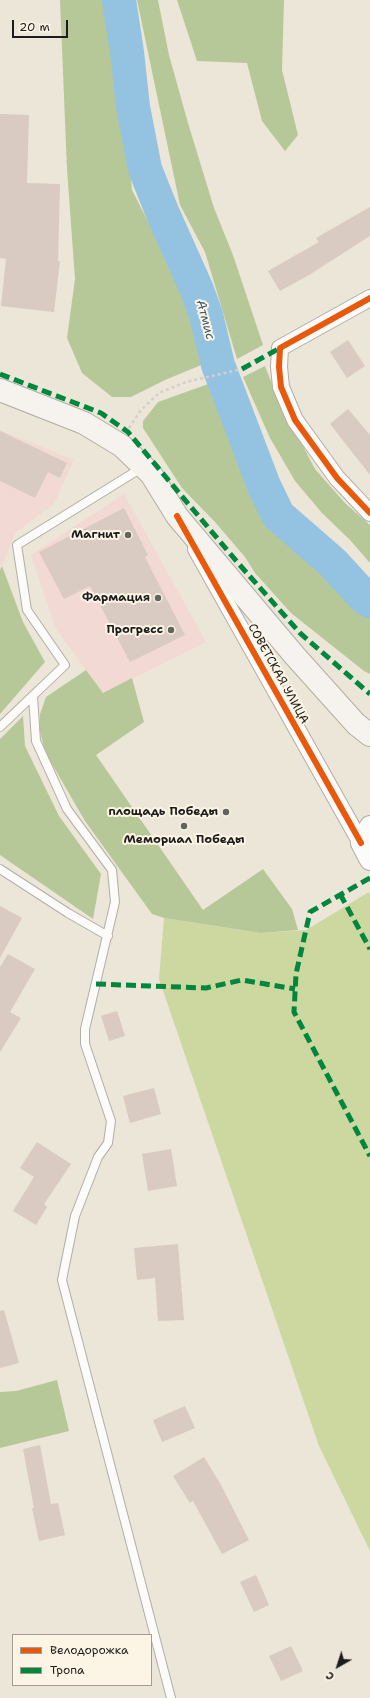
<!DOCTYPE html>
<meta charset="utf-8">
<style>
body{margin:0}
#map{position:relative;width:370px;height:1698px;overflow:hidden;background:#ebe6d7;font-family:"Shantell Sans",sans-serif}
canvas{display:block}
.legend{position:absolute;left:12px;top:1634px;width:140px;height:52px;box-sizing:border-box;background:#fcf5e5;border:1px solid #a29e95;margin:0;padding:5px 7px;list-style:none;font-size:12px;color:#1c1c1c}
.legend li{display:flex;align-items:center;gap:8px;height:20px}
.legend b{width:20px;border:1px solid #a29e95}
.north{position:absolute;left:318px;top:1646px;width:40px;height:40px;-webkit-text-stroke:3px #fcf5e5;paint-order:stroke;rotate:219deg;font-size:11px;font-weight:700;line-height:16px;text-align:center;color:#1c1c1c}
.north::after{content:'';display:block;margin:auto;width:14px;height:18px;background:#1c1c1c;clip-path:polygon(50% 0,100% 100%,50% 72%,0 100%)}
.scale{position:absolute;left:12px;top:20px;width:56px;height:18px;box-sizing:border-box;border:2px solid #1c1c1c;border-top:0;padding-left:5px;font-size:12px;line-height:14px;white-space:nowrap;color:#1c1c1c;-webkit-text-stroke:3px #fcf5e5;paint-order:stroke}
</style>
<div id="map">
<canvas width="370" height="1698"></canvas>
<ul class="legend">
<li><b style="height:5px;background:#e8590c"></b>Велодорожка</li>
<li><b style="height:5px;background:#00873e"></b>Тропа</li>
</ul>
<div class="north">С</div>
<div class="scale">20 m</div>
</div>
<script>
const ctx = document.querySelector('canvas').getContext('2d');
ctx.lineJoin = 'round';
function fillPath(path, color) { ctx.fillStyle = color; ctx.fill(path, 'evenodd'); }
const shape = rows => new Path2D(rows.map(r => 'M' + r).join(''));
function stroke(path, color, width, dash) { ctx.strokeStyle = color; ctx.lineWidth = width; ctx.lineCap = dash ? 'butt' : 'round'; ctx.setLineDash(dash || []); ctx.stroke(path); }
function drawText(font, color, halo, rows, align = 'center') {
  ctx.font = font + ' "Shantell Sans",sans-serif'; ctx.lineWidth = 4; ctx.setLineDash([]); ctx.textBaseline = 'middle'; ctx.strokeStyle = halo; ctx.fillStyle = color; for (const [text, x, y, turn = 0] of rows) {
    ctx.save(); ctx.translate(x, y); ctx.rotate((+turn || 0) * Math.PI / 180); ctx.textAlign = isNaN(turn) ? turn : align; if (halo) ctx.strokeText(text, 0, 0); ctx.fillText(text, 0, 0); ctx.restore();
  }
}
const built = shape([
 [0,430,74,460,54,504,16,532,2,566,0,564],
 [124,494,206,642,103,693,56,629,31,555]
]);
const green = shape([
 [369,892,370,894,370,1551,319,1446,159,979,164,918,261,933,306,930]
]);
const forest = shape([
 [60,0,110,0,127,134,132,190,201,326,211,361,165,380,131,397,112,397,82,373,67,338,75,279,67,169],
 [137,0,158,0,169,55,188,123,214,208,233,255,263,345,237,359,205,252,180,205],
 [177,0,284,0,282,70,298,135,285,151,262,121,247,63,197,61],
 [265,366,277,397,315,469,345,503,370,525,370,563,350,540,322,513,295,481,270,438,243,377],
 [211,383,228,419,242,455,252,489,278,530,330,575,356,605,370,616,370,674,364,671,291,613,255,573,245,557,215,522,182,488,143,428,143,421,158,402],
 [2,566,23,622,45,662,0,714,0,570],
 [86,670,103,693,132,678,144,722,96,755,203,910,263,869,292,909,298,930,261,933,164,918,152,914,85,821,45,752,40,731,40,714,46,697],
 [23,716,25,746,59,816,101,874,93,919,0,855,0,739],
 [57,1380,69,1431,0,1448,0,1392,16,1391]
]);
const river = shape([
 [119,0,127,52,133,107,145,169,163,214,197,290,206,315,218,365,264,486,278,515,333,563,364,597,370,601]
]);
const building = shape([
 [0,114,29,115,27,183,60,184,58,261,60,261,54,312,1,306,6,259,0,258],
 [370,207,370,236,309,275,280,291,268,271,319,242,316,238],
 [348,340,365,366,347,378,330,352],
 [348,409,370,435,370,475,330,424],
 [0,431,67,463,60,478,48,472,35,498,0,481],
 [124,508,148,555,145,557,185,635,130,662,90,586,64,599,39,552],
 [0,906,22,918,0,958],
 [8,954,35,969,10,1012,21,1018,0,1052,0,967],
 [117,1011,125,1036,109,1041,101,1016],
 [154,1088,161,1114,130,1123,123,1096],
 [37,1142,71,1164,44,1204,47,1207,36,1225,13,1211,34,1177,20,1168],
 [171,1149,177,1186,148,1191,142,1154],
 [178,1244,184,1320,158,1321,155,1278,137,1280,134,1248],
 [4,1310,19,1363,0,1368,0,1311],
 [185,1406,195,1428,162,1442,153,1420],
 [40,1445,51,1504,58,1503,65,1535,39,1541,32,1508,34,1508,23,1449],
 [204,1457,221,1485,249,1540,222,1554,193,1501,190,1503,173,1476],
 [256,1575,269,1605,254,1612,240,1582],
 [291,1646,303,1671,281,1681,269,1656]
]);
const path = shape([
 [129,428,141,410,159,393,186,382,242,369]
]);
const service = shape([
 [33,696,36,741,67,809,112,870,115,902,85,1029,85,1044,111,1121,108,1143,98,1157,75,1216,62,1280,171,1698],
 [0,727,65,665,27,610,17,545,143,467],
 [0,869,68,913,108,936]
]);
const minor = shape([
 [370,298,280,348,279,367,281,387,295,420,337,478,370,513],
 [196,549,361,843]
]);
const tertiary = shape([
 [370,826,361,843,370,860]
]);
const secondary = shape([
 [0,390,84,423,122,446,151,474,177,516,295,656,356,724,370,735]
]);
const quiet = shape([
 [242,369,280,348],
 [0,374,101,413,128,432,238,563,300,633,370,694],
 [370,878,310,912,296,974,294,1012,370,1156],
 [340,894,370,949],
 [96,984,206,988,242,980,295,989]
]);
const cycleway = shape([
 [370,298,280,348,279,367,281,387,295,420,337,478,370,513],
 [177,516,361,843]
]);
const markers = [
 [128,535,4,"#64635d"],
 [158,598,4,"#64635d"],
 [171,630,4,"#64635d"],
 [226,812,4,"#64635d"],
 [184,826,4,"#64635d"]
];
const poiNames = [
 ["Магнит",120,535],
 ["Фармация",150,598],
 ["Прогресс",163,630],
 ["площадь Победы",218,812],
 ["Мемориал Победы",184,840,"center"]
];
const streetNames = [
 ["СОВЕТСКАЯ УЛИЦА",278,674,61]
];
const waterNames = [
 ["Атмис",205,320,75]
];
fillPath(built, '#f2d9d4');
fillPath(green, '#ccd8a0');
fillPath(forest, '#b7c898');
stroke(river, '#94c2e1', 34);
fillPath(building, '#d9cac2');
stroke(service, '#b1aea5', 10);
stroke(minor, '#b1aea5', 18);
stroke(tertiary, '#b1aea5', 22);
stroke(secondary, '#b1aea5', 24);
stroke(path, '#d2d0cc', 2.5, [3, 3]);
stroke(service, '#fcfbf9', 8);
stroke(minor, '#fcfbf9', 16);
stroke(tertiary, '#fcfbf9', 20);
stroke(secondary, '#f6f3ee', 22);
stroke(quiet, '#00873e', 5, [10, 5]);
stroke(cycleway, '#e8590c', 6);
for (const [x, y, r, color] of markers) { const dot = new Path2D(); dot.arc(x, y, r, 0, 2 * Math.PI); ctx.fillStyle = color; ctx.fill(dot); stroke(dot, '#fcf5e5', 1.5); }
drawText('bold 12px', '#1c1c1c', '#fcf5e5', poiNames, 'right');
drawText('12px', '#1c1c1c', '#fcf5e5', streetNames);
drawText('italic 13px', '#3d586c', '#fcf5e5', waterNames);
</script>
